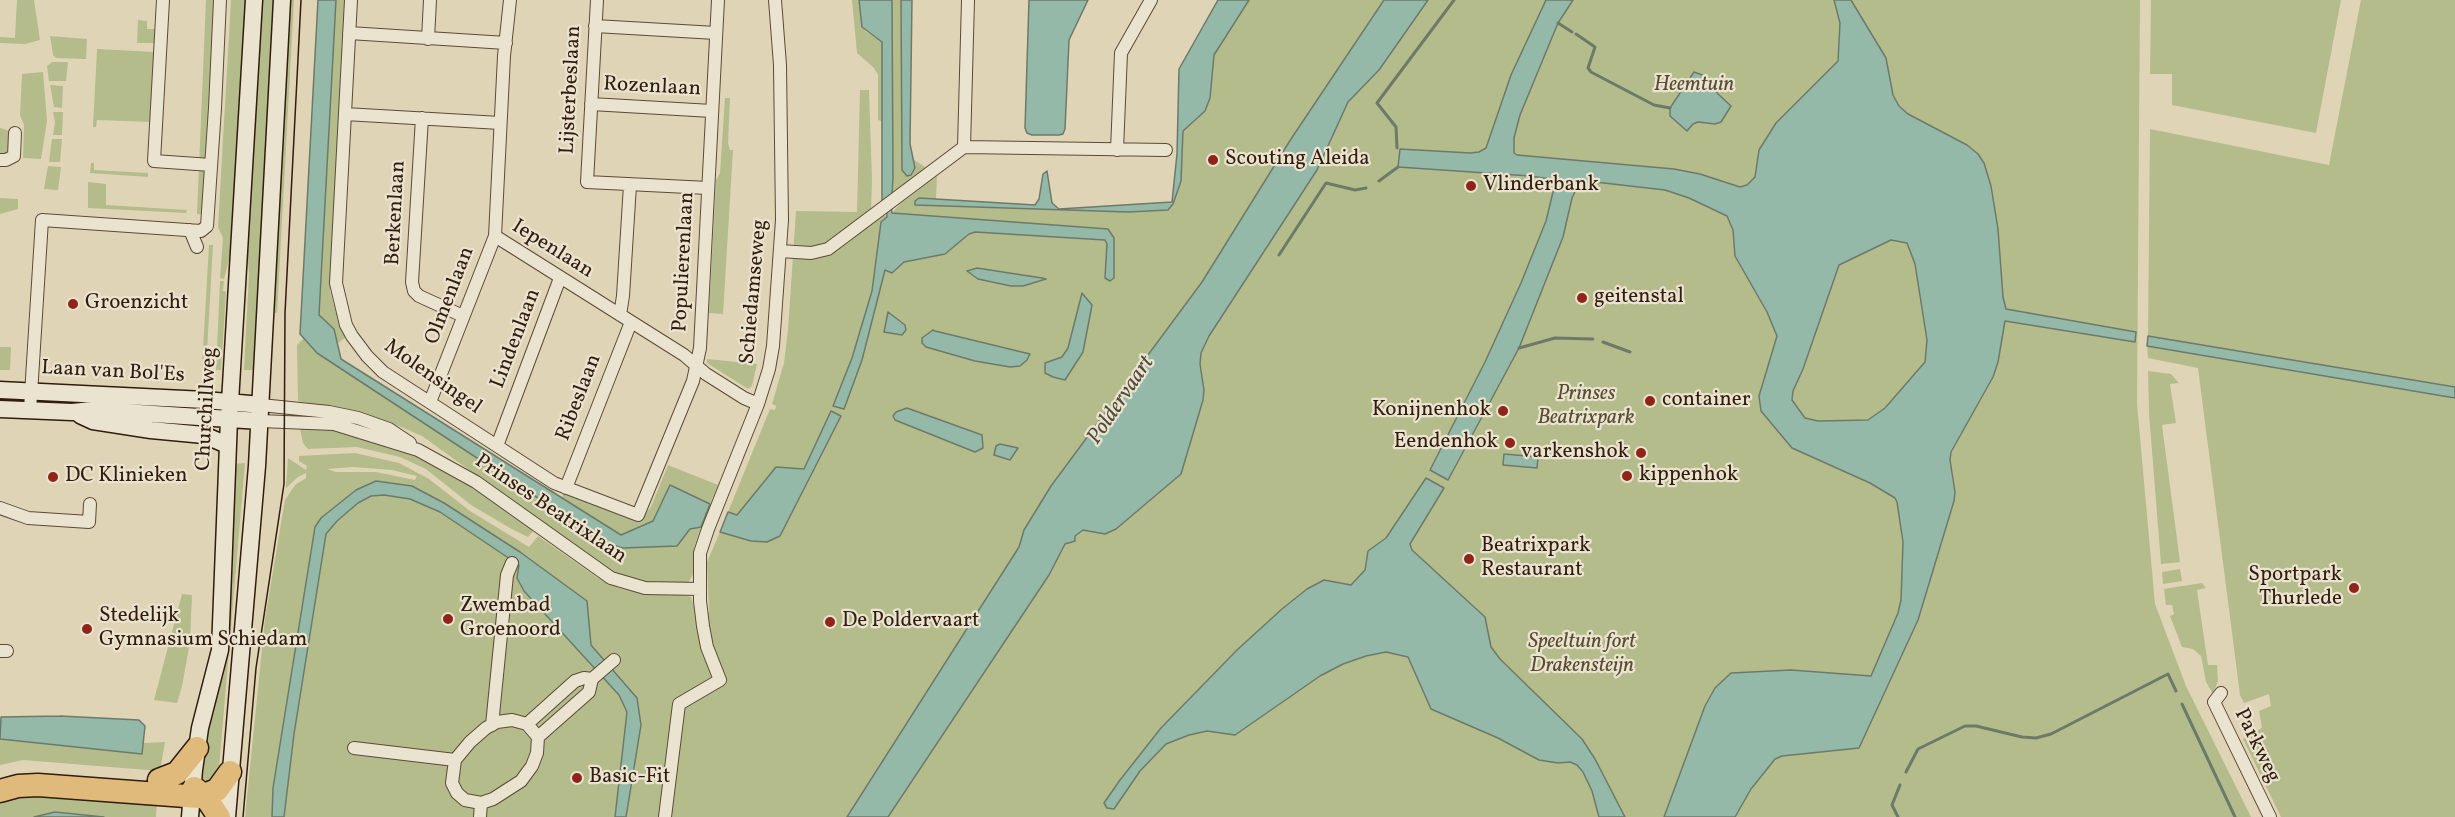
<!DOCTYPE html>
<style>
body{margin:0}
canvas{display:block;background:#dfd4b5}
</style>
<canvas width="2455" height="817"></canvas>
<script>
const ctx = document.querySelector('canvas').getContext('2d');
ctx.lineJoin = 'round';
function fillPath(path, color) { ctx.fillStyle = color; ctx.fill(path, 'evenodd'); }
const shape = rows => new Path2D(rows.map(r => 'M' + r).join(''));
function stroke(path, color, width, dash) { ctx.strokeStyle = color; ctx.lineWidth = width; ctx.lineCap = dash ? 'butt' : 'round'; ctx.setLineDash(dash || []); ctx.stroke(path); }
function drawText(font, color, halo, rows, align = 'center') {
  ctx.font = font + ' Vollkorn,serif'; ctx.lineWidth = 4.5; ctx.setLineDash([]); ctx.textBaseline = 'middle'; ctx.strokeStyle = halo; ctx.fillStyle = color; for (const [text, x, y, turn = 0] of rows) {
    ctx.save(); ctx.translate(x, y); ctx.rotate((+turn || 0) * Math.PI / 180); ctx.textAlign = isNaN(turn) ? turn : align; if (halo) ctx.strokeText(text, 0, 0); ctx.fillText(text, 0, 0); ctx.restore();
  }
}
const green = shape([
 [17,0,34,0,40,40,25,44,0,43,0,37,15,38],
 [206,0,223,0,213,215,197,214],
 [231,0,249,0,235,236,224,279,220,278,223,238,218,227],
 [260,0,273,0,255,370,244,370,249,274,247,246],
 [287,0,294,0,277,313,269,313,271,296,275,296,276,292,271,291],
 [336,0,348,0,330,291,336,313,347,336,337,344,334,329,319,315],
 [852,0,859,0,862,24,865,31,882,42,884,122,878,120,878,75,874,68,857,53],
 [892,0,901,0,902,170,915,168,913,159,928,169,892,197],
 [1220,0,2140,0,2137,404,2155,604,2186,686,2251,817,245,817,265,619,285,500,295,485,306,478,306,473,298,477,286,488,288,458,306,470,307,466,299,461,299,456,355,453,399,463,429,479,470,511,529,547,538,536,598,578,619,588,643,594,683,595,691,597,696,613,709,612,707,562,720,532,733,536,741,510,737,515,728,512,770,409,775,410,776,406,772,404,784,363,788,330,796,211,857,212,860,90,869,90,872,179,871,216,908,215,892,213,900,204,937,176,936,199,919,198,1057,210,1167,206,1173,202,1176,192,1183,66],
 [353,467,392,470,417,476,415,480,376,472,336,472,327,469],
 [376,481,412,486,444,503,472,521,407,498],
 [2151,0,2341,0,2316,133,2172,105,2172,74,2150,74],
 [2361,0,2455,0,2455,817,2281,817,2243,739,2262,728,2259,711,2271,706,2269,694,2244,703,2240,695,2198,368,2148,358,2147,346,2183,351,2173,340,2148,336,2150,129,2329,165],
 [138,20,147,21,147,29,155,29,155,43,137,43],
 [50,36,87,39,86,59,56,58,53,55],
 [97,49,155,52,151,122,97,120,96,127,93,127],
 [52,62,68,62,66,81,49,81,47,66],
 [43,72,47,121,41,159,23,158,24,125,20,115,22,74],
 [50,85,63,86,62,108,54,107],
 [725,98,730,98,728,143,730,150,733,150,723,314,709,313,716,180,720,173],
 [53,112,63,112,62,135,53,135,55,122],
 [0,128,13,132,11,148,6,154,0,153],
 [52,139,62,139,60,162,49,162],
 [91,163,94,163,94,170,148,173,148,177,90,173],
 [48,166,61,167,58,190,44,189],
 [88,182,106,184,106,205,187,210,186,213,88,208],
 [0,198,18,199,18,209,0,214],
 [209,245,213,245,206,368,202,367],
 [220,281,224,281,223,291,226,292,221,370,216,370],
 [304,338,317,353,608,544,623,548,677,546,690,529,701,527,694,547,694,573,688,583,665,584,637,582,612,573,422,436,399,426,361,414,298,401,297,345],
 [0,347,11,347,10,370,0,370],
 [707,359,757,364,752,386,748,389,707,363],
 [2148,371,2171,374,2179,383,2170,384,2176,423,2162,425,2180,562,2161,564,2149,413],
 [299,424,312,424,398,447,471,485,534,530,528,537,510,528,471,505,426,469,400,457,357,447,308,449,303,443],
 [245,463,219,768,211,782,199,780,233,464],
 [668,465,718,485,710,504,701,501,660,509,653,521,621,535,562,497,564,492,645,514,651,507],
 [2180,569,2182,581,2163,584,2162,572],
 [2202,583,2206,588,2197,590,2208,665,2217,665,2218,681,2213,694,2206,682,2201,656,2193,649,2182,647,2170,616,2174,614,2172,605,2166,605,2164,589],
 [182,594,192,595,190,642,182,686,177,703,154,700],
 [0,739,141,754,143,743,165,742,160,771,23,760,0,765],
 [10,794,157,802,156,817,104,817,55,812,34,817,0,817,0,798]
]);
const water = shape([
 [318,0,336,0,319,315,334,329,341,359,621,535,653,521,670,485,710,504,701,527,690,529,677,546,623,548,608,544,317,353,300,334,318,0],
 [859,0,892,0,893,178,892,194,890,196,892,213,1108,229,1114,238,1114,278,1110,281,1105,278,1107,244,1105,240,975,232,969,234,945,254,904,262,892,273,885,270,862,360,844,409,833,406,852,358,872,291,881,222,887,217,886,200,882,202,882,42,862,27,859,0],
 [901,0,912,0,910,144,915,168,911,175,907,176,902,170,901,0],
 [1029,0,1088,0,1069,40,1065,129,1063,134,1059,135,1032,135,1027,133,1025,128,1029,0],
 [1218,0,1249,0,1214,55,1210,98,1205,111,1183,131,1181,181,1173,204,1168,210,1128,212,915,205,915,201,919,198,1035,205,1039,199,1043,174,1047,171,1052,203,1059,209,1172,202,1177,154,1179,69,1218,0],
 [1384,0,1428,0,1379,70,1348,102,1317,170,1209,336,1201,353,1200,364,1204,390,1203,400,1181,474,1116,529,1105,534,1083,530,1075,536,1075,541,1065,544,1049,575,888,817,847,817,1019,547,1024,530,1051,486,1202,282,1291,139,1384,0],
 [1546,0,1573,0,1558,23,1520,115,1514,138,1514,153,1517,155,1674,169,1700,174,1740,187,1747,185,1755,177,1759,150,1776,123,1838,61,1840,23,1834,0,1851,0,1886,58,1893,95,1899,106,1908,114,1967,145,1978,154,1984,163,1991,186,1998,229,2003,297,2006,309,2136,332,2135,342,2005,321,1998,362,1993,377,1951,452,1950,460,1955,492,1954,501,1918,620,1859,748,1782,756,1775,759,1751,789,1735,817,1664,817,1705,706,1715,688,1731,673,1791,670,1871,676,1898,613,1901,600,1903,542,1897,502,1895,498,1870,483,1792,448,1761,411,1759,396,1777,336,1767,312,1735,256,1733,230,1727,216,1689,198,1665,190,1595,182,1583,183,1577,188,1572,198,1563,237,1519,348,1448,480,1430,470,1485,362,1521,283,1546,221,1553,192,1554,182,1550,179,1530,176,1398,167,1400,149,1470,153,1479,152,1486,148,1511,75,1546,0],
 [1891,240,1907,243,1915,264,1927,340,1925,362,1885,408,1868,420,1818,421,1805,418,1792,400,1793,391,1803,369,1839,265,1891,240],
 [1694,72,1705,76,1716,92,1731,106,1721,122,1715,124,1698,122,1693,124,1687,131,1670,116,1670,108,1694,72],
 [977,268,1042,278,1046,279,1023,286,1011,286,978,279,967,271,977,268],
 [1082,293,1092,305,1083,352,1065,380,1053,377,1045,373,1045,363,1062,357,1068,348,1082,293],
 [888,312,905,325,906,330,902,335,884,332,888,312],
 [933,330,935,331,1030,354,1027,360,1020,366,1010,367,975,361,926,347,922,343,922,338,933,330],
 [2148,336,2455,387,2455,398,2147,346,2148,336],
 [907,408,982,435,983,448,975,452,895,420,893,416,896,412,907,408],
 [831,411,841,416,780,536,767,542,751,541,720,532,728,512,737,515,776,467,804,469,831,411],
 [1000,444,1018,448,1010,460,994,455,996,446,1000,444],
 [1504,454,1538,457,1537,468,1503,465,1504,454],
 [1426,478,1444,488,1410,544,1412,550,1485,617,1491,647,1500,659,1582,739,1595,759,1625,817,1599,817,1592,791,1583,772,1577,765,1570,762,1558,763,1539,760,1498,738,1431,709,1408,657,1386,652,1366,656,1343,664,1320,676,1235,735,1207,731,1189,735,1166,744,1140,771,1114,809,1107,808,1104,803,1120,780,1161,728,1237,650,1282,609,1307,589,1324,580,1351,585,1365,570,1368,551,1386,538,1426,478],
 [376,481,412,486,444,503,520,552,587,601,591,645,637,698,641,725,626,817,615,817,627,712,619,695,524,591,517,578,519,565,440,512,410,499,384,495,371,496,358,503,337,521,326,534,294,734,284,817,272,817,273,788,315,527,321,518,356,490,376,481],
 [60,716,139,720,145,726,142,754,0,739,1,717,60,716],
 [55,812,104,817,34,817,55,812]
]);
const stream = shape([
 [1558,23,1572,32],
 [1576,34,1595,47,1588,68,1591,72,1654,105,1670,108],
 [1397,148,1396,127,1377,103,1454,0],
 [1379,181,1398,167],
 [1279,255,1326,183,1355,190,1366,188],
 [1603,342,1630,352],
 [1519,348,1555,338,1593,339],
 [2182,704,2235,817],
 [1906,772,1918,749,1965,726,1976,726,2022,737,2036,738,2051,734,2168,674,2176,691],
 [1898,817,1892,805,1900,785]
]);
const street = shape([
 [163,0,154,161,211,165],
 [351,0,336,283,346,325,352,336,367,356,383,372,554,483,638,515,693,381,700,348,718,0],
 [510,0,504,56,495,236,684,355,706,374,744,398,758,404],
 [597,0,587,182,708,188],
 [595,26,716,33],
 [349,33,506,43],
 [428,39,430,0],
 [591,104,712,111],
 [345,114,500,123],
 [422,118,412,282,414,291,419,296,463,316],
 [964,147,968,0],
 [1117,150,1121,53,1151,0],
 [0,160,6,160,14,156,15,133],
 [190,230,197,247],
 [780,251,811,253,828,249,964,147,1166,150],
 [620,315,623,296,630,185],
 [430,402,495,236],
 [261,405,329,412,358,418,389,429,410,443],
 [30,410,42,220,201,231,207,226,215,108,220,0],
 [260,421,334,424,418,450,476,482,611,578,645,588,700,589],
 [497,446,560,278],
 [566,488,631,322],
 [0,508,28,518,89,522,90,504],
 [0,651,7,651],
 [592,679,614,660],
 [2221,693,2214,702,2270,817],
 [512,720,527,724,538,737,537,753,532,766,521,781,493,799,481,803,465,800,457,793,452,783,455,760,470,742,486,728,497,722,512,720],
 [527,724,575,681,584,678,592,679,589,692,538,737],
 [492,725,507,575,512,563],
 [354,748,455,760],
 [480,817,481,803],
 [665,817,679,704,720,680,707,647,703,626,700,601,700,553,708,529,758,404,769,369,773,346,782,220,780,65,775,0]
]);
const secondary = shape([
 [0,390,205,400,261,405],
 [0,409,72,412,93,410,260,421],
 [80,415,93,421,151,430,204,435,227,445],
 [190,817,194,770,200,728,220,650,229,419,254,0],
 [227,817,257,466,282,0]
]);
const highway = shape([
 [159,780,177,773,197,748],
 [194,788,205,796,219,817],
 [0,791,18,786,38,785,199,797,217,790,230,772]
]);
const tram = shape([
 [243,817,256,668,284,484,285,313,301,0]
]);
const markers = [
 [1213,160,6,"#8f2418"],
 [1471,186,6,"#8f2418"],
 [1582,298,6,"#8f2418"],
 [73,304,6,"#8f2418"],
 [1650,401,6,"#8f2418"],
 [1503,411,6,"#8f2418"],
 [1510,443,6,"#8f2418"],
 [1641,453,6,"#8f2418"],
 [1627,476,6,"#8f2418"],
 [53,477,6,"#8f2418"],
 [1469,559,6,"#8f2418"],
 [2354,588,6,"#8f2418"],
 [448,619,6,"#8f2418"],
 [830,622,6,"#8f2418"],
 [87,629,6,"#8f2418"],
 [577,778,6,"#8f2418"]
];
const parkNames = [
 ["Heemtuin",1694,86],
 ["Prinses",1586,395],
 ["Beatrixpark",1586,419],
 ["Speeltuin fort",1582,643],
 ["Drakensteijn",1582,667]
];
const streetNames = [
 ["Rozenlaan",652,88,3],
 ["Lijsterbeslaan",572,90,-87],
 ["Berkenlaan",397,213,-87],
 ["Iepenlaan",552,250,32],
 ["Populierenlaan",685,262,-87],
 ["Schiedamseweg",755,292,-85],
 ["Olmenlaan",451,296,-69],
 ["Lindenlaan",517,339,-69],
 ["Laan van Bol'Es",113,373,3],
 ["Molensingel",432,378,35],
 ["Ribeslaan",580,398,-69],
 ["Churchillweg",208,409,-87],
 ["Prinses Beatrixlaan",550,510,34],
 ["Parkweg",2256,746,64]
];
const poiNames = [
 ["Scouting Aleida",1225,160],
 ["Vlinderbank",1483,186],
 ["geitenstal",1594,298],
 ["Groenzicht",85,304],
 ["container",1662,401],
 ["Konijnenhok",1491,411,"right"],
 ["Eendenhok",1498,443,"right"],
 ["varkenshok",1629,453,"right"],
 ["kippenhok",1639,476],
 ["DC Klinieken",65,477],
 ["Beatrixpark",1481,547],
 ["Restaurant",1481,571],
 ["Sportpark",2342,576,"right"],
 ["Thurlede",2342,600,"right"],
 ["Zwembad",460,607],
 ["Groenoord",460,631],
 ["Stedelijk",99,617],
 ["Gymnasium Schiedam",99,641],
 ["De Poldervaart",842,622],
 ["Basic-Fit",589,778]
];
const waterNames = [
 ["Poldervaart",1122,401,-56]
];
fillPath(green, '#b4bc8c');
fillPath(water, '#95b9a8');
stroke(water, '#6d7a6a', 1.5);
stroke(stream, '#6d7a6a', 3);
stroke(street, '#5c4a37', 14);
stroke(secondary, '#311c0d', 19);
stroke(highway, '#311c0d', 25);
stroke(street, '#eae3cf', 12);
stroke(secondary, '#eae3cf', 16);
stroke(highway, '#e0ba7a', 22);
stroke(tram, '#311c0d', 1.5);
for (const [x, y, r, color] of markers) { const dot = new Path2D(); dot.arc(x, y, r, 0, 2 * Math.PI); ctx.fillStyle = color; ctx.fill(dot); stroke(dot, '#eae3cf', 2); }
drawText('italic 21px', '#584c33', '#eae3cf', parkNames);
drawText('21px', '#311c0d', '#eae3cf', streetNames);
drawText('21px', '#311c0d', '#eae3cf', poiNames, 'left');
drawText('italic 22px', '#4f4b3c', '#eae3cf', waterNames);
</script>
